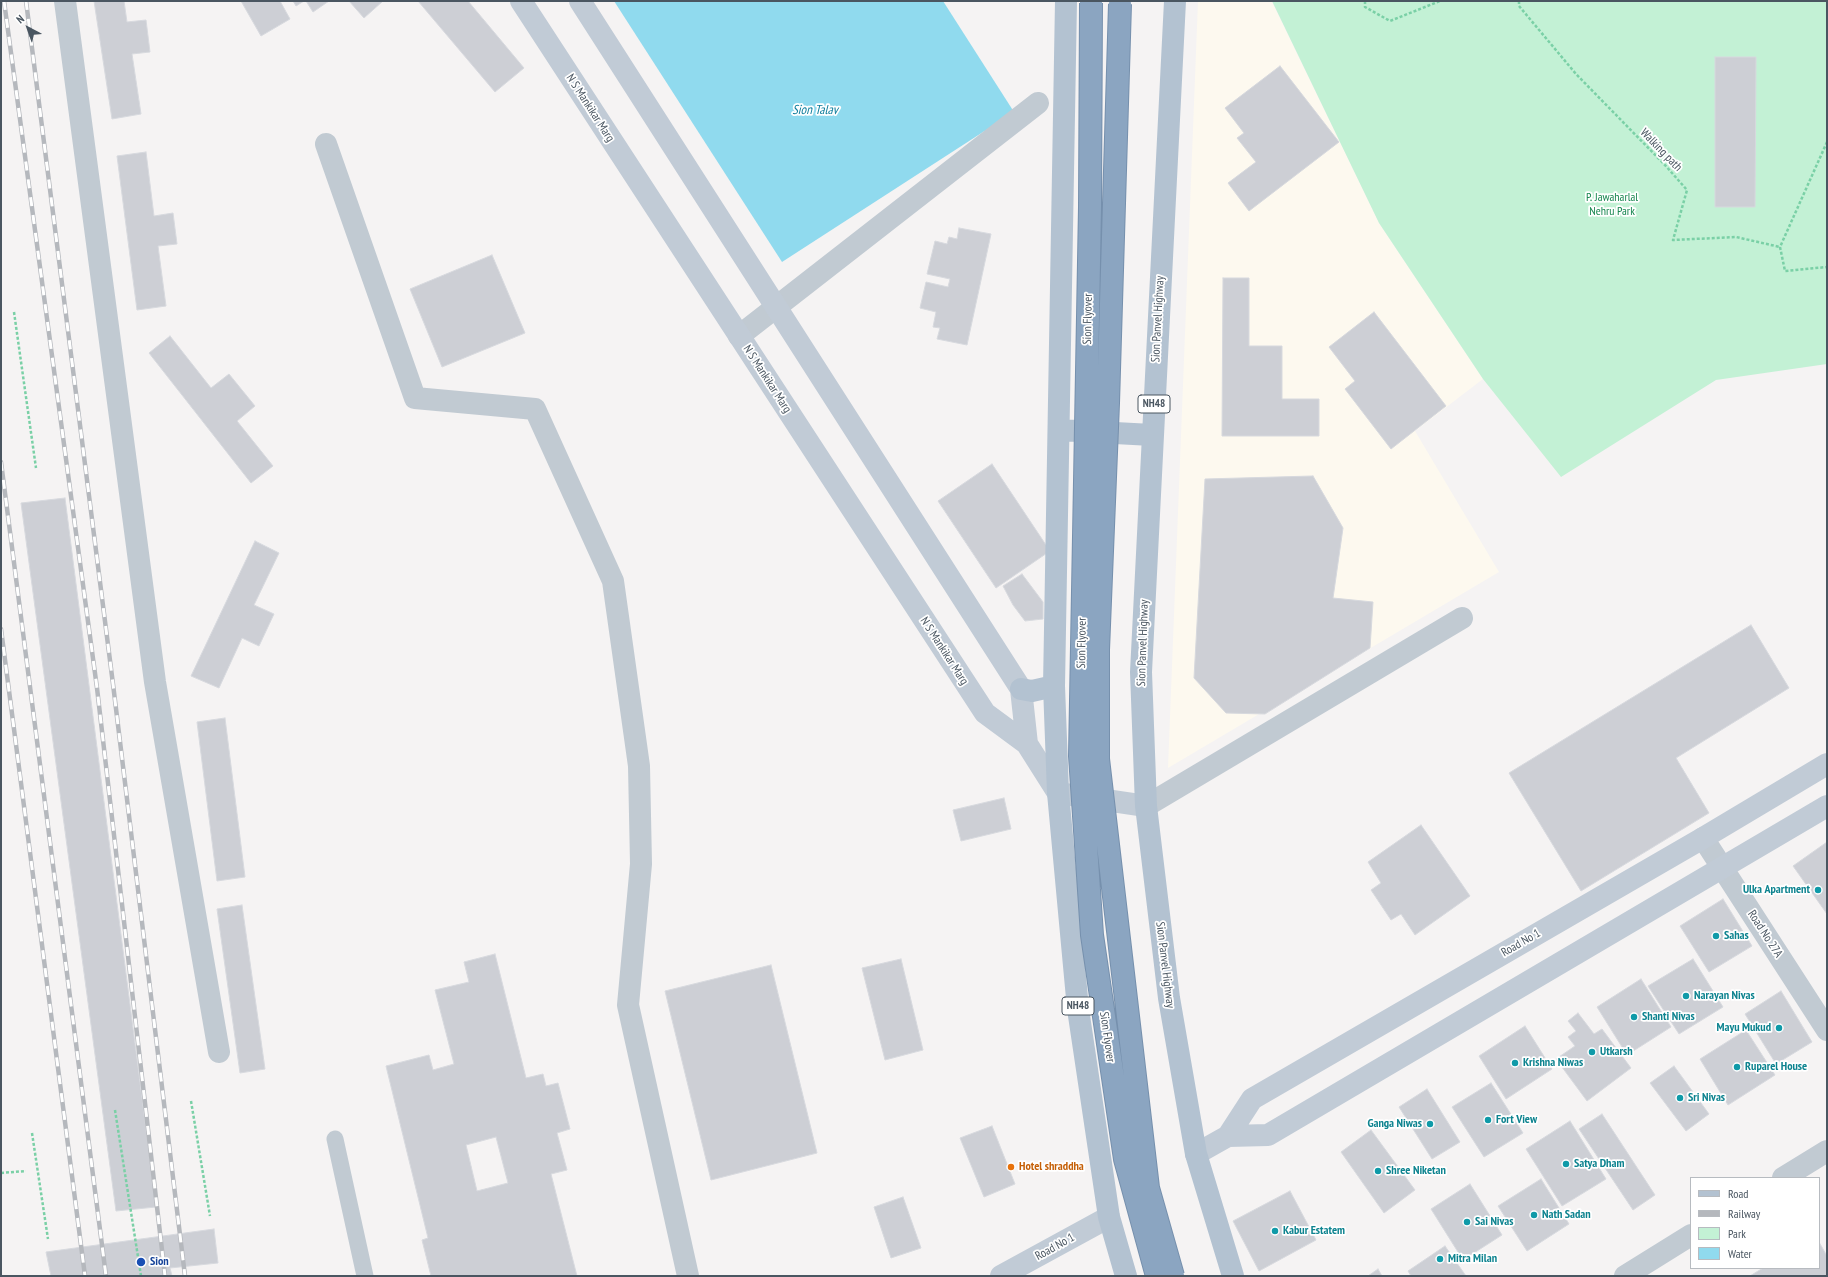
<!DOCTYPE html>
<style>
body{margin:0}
#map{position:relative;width:1828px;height:1277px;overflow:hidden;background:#f5f3f3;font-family:"PT Sans Narrow",sans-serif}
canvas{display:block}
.frame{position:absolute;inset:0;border:2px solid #4a5661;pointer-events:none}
.legend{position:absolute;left:1690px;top:1177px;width:130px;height:92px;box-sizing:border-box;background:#fff;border:1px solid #b7bbc0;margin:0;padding:5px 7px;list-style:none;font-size:12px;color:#4a5661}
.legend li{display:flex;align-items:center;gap:8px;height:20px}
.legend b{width:20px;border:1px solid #b7bbc0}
.north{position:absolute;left:8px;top:8px;width:40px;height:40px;-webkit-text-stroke:3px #fff;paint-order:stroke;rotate:319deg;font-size:11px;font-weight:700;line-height:16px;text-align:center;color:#4a5661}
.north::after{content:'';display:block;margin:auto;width:14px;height:18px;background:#4a5661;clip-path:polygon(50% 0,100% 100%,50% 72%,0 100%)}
</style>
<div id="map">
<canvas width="1828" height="1277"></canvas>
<div class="frame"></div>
<ul class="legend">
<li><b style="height:5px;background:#b3c2d1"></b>Road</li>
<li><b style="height:5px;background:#b5b8bd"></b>Railway</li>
<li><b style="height:11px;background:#c3f1d5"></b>Park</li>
<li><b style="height:11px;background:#90daee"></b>Water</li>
</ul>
<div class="north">N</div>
</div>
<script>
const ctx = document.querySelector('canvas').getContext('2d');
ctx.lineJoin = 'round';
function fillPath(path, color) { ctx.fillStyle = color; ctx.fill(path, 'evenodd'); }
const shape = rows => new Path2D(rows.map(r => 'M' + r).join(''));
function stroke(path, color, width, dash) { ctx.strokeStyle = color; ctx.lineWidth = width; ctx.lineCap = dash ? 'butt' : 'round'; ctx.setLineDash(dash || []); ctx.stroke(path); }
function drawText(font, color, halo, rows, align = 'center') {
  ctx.font = font + ' "PT Sans Narrow",sans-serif'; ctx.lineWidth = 3.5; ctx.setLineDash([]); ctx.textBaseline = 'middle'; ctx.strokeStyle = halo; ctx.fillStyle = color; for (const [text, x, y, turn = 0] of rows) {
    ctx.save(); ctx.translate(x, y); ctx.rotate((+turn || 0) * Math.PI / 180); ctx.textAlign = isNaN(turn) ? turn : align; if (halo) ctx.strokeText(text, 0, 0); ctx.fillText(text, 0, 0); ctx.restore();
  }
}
const commercial = shape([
 [1198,1,1272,2,1379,223,1483,379,1415,431,1499,572,1168,768]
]);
const green = shape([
 [1272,1,1827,1,1827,364,1716,380,1561,477,1483,379,1379,223]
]);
const water = shape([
 [614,1,943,1,1014,112,782,262]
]);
const building = shape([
 [94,1,124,1,127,22,146,20,150,52,132,54,141,114,112,119,94,1],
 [241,1,280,1,290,19,261,36,241,1],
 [293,1,304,1,296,6,293,1],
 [306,1,329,1,313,12,306,1],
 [349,1,383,1,364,18,349,1],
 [418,1,468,1,524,68,495,92,418,1],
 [1715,57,1756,57,1755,207,1715,207,1715,57],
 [1280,66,1339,142,1249,211,1228,183,1256,162,1237,138,1244,133,1225,108,1280,66],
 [146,152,154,216,173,213,177,244,158,246,166,306,137,310,117,156,146,152],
 [959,228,991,234,967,345,937,339,940,328,933,327,936,312,920,308,926,282,948,287,950,279,927,274,935,241,947,244,949,237,957,239,959,228],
 [492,255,525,333,442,367,410,289,492,255],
 [1223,278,1249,278,1249,346,1282,346,1282,399,1319,399,1319,436,1222,436,1223,278],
 [1374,312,1446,406,1391,449,1345,389,1355,381,1329,347,1374,312],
 [170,336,211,388,229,374,255,406,237,421,273,466,251,483,149,353,170,336],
 [992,464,1050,551,996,588,938,501,992,464],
 [1313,476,1343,528,1333,598,1373,602,1370,648,1265,714,1226,713,1194,678,1205,479,1313,476],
 [65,498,156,1207,116,1211,21,503,65,498],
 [255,541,279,553,254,605,274,614,259,646,242,638,219,688,191,676,255,541],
 [1022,574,1043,602,1043,619,1025,621,1013,605,1003,586,1022,574],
 [1751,625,1789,688,1676,758,1709,813,1581,891,1509,773,1751,625],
 [225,718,245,877,217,881,197,722,225,718],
 [1004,798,1011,829,961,841,953,810,1004,798],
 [1421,825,1470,896,1415,935,1401,914,1391,920,1371,890,1381,883,1368,862,1421,825],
 [1827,842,1827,914,1793,866,1827,842],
 [1723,899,1752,946,1709,972,1680,926,1723,899],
 [242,905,265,1069,240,1073,217,909,242,905],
 [495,954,526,1078,543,1074,546,1086,558,1083,570,1129,557,1133,567,1170,551,1174,577,1276,431,1276,422,1240,428,1238,386,1066,429,1055,433,1070,454,1064,435,990,469,982,464,962,495,954],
 [496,1137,508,1183,477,1191,466,1145,496,1137],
 [901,959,923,1050,885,1060,862,968,901,959],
 [1693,959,1723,1007,1679,1034,1648,986,1693,959],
 [771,965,817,1153,711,1180,665,991,771,965],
 [1641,979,1671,1027,1627,1055,1597,1007,1641,979],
 [1781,991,1812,1042,1776,1064,1745,1014,1781,991],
 [1578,1013,1594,1034,1602,1029,1631,1068,1587,1101,1556,1059,1575,1046,1568,1037,1576,1031,1568,1021,1578,1013],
 [1525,1026,1552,1069,1506,1099,1479,1056,1525,1026],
 [1746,1030,1775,1075,1728,1105,1700,1059,1746,1030],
 [1674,1066,1709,1114,1686,1131,1650,1083,1674,1066],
 [1491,1083,1523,1133,1484,1157,1452,1107,1491,1083],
 [1427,1089,1460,1142,1432,1159,1399,1107,1427,1089],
 [1602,1114,1655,1195,1633,1210,1579,1129,1602,1114],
 [1570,1121,1606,1179,1562,1206,1526,1149,1570,1121],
 [992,1126,1015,1184,984,1197,960,1138,992,1126],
 [1371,1130,1415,1190,1384,1213,1341,1152,1371,1130],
 [1541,1179,1569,1224,1527,1251,1498,1206,1541,1179],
 [1470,1184,1502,1235,1463,1260,1431,1209,1470,1184],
 [1290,1191,1316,1240,1259,1271,1233,1221,1290,1191],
 [903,1197,921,1248,891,1258,874,1207,903,1197],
 [214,1229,218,1263,170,1268,172,1276,51,1276,46,1252,214,1229],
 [1819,1242,1827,1256,1827,1276,1750,1276,1763,1268,1819,1268,1819,1242],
 [1445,1246,1466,1276,1411,1276,1408,1271,1445,1246],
 [1378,1269,1382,1276,1368,1276,1378,1269]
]);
const path = shape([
 [1365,1,1365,7,1390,21,1440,1],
 [1519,1,1519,6,1576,74,1664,164,1687,190,1673,240,1736,237,1780,247],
 [1827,142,1780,247,1785,271,1827,267],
 [14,312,36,468],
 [191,1101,210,1216],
 [115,1110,141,1276],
 [32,1133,48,1239],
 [1,1173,26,1171]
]);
const lane = shape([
 [335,1139,365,1276]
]);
const street = shape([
 [65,1,155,682,219,1052],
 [326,144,415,398,535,409,613,581,639,766,641,864,628,1005,688,1276],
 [739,336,1038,103],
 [1146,806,1462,618],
 [1703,838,1827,1030],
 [1783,1178,1827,1151],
 [1625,1276,1691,1235]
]);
const secondary = shape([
 [521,1,985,713,1027,744,1058,793,1146,806],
 [580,1,1021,689,1027,744],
 [1228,1136,1268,1135,1827,806],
 [1196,1154,1228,1136,1252,1099,1703,838,1827,764],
 [1001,1276,1109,1217]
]);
const primary = shape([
 [1066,1,1054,686,1058,793,1078,1009,1109,1217,1126,1276],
 [1175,1,1141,672,1146,806,1169,998,1196,1154,1233,1276],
 [1059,430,1152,435],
 [1021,689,1032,691,1054,686]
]);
const rail = shape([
 [4,1,97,688,165,1276],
 [26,1,113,684,185,1276],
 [1,462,106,1276],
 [1,629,85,1276]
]);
const highwayBridge = shape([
 [1091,3,1090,207,1080,756,1092,935,1125,1159,1157,1276],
 [1120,4,1108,403,1098,650,1098,759,1148,1188,1173,1276]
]);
const markers = [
 [1818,890,4,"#0f9aa8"],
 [1716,936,4,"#0f9aa8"],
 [1686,996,4,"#0f9aa8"],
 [1634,1017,4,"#0f9aa8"],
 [1779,1028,4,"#0f9aa8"],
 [1592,1052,4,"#0f9aa8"],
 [1515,1063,4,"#0f9aa8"],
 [1737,1067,4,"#0f9aa8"],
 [1680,1098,4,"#0f9aa8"],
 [1488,1120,4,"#0f9aa8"],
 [1430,1124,4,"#0f9aa8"],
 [1566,1164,4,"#0f9aa8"],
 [1011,1167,4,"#e8710a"],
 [1378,1171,4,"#0f9aa8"],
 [1534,1215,4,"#0f9aa8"],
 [1467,1222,4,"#0f9aa8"],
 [1275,1231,4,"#0f9aa8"],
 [1440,1259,4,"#0f9aa8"],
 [141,1262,5,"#1a4fb4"]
];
const shields = [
 [1154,404,32],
 [1078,1006,32]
];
const shieldNames = [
 ["NH48",1154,404],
 ["NH48",1078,1006]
];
const streetNames = [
 ["N S Mankikar Marg",590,108,57],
 ["Walking path",1661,150,46],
 ["Sion Flyover",1088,319,-89],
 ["Sion Panvel Highway",1158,319,-87],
 ["N S Mankikar Marg",767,379,57],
 ["Sion Flyover",1082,643,-89],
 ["Sion Panvel Highway",1143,643,-88],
 ["N S Mankikar Marg",944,651,57],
 ["Road No 27A",1765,934,57],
 ["Road No 1",1521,943,-30],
 ["Sion Panvel Highway",1165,965,83],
 ["Sion Flyover",1107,1037,82],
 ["Road No 1",1055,1247,-29]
];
const parkNames = [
 ["P. Jawaharlal",1612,198],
 ["Nehru Park",1612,212]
];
const cultureNames = [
 ["Ulka Apartment",1810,890,"right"],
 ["Sahas",1724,936],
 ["Narayan Nivas",1694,996],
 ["Shanti Nivas",1642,1017],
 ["Mayu Mukud",1771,1028,"right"],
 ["Utkarsh",1600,1052],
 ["Krishna Niwas",1523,1063],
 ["Ruparel House",1745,1067],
 ["Sri Nivas",1688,1098],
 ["Fort View",1496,1120],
 ["Ganga Niwas",1422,1124,"right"],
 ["Satya Dham",1574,1164],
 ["Shree Niketan",1386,1171],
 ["Nath Sadan",1542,1215],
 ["Sai Nivas",1475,1222],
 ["Kabur Estatem",1283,1231],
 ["Mitra Milan",1448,1259]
];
const foodNames = [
 ["Hotel shraddha",1019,1167]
];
const transitNames = [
 ["Sion",150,1262]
];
const waterNames = [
 ["Sion Talav",815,110]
];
fillPath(commercial, '#fdf9ef');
fillPath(green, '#c3f1d5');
fillPath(water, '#90daee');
fillPath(building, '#cdcfd5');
stroke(building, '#d7d9de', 1);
stroke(path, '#7ad0a6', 2.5, [3, 2]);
stroke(lane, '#c1cad2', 17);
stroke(street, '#c1cad2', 22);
stroke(secondary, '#c1cbd6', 22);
stroke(primary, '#b3c2d1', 22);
stroke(rail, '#b5b8bd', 4.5);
stroke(rail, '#fff', 3, [9]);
stroke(highwayBridge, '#7690ad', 24, []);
stroke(highwayBridge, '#8ba5c1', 22);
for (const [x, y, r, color] of markers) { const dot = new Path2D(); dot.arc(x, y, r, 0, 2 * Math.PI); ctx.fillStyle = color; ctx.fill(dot); stroke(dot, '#fff', 1.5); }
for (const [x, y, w] of shields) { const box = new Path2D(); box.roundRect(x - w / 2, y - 9, w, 18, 3); ctx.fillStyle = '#fff'; ctx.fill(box); stroke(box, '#4a5661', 1); }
drawText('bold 11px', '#4a5661', null, shieldNames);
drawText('12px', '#4a5661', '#fff', streetNames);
drawText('12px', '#17864f', '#fff', parkNames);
drawText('bold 12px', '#0d838f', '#fff', cultureNames, 'left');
drawText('bold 12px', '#c56008', '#fff', foodNames, 'left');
drawText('bold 12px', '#164399', '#fff', transitNames, 'left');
drawText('italic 13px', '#0c7c9b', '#fff', waterNames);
</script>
